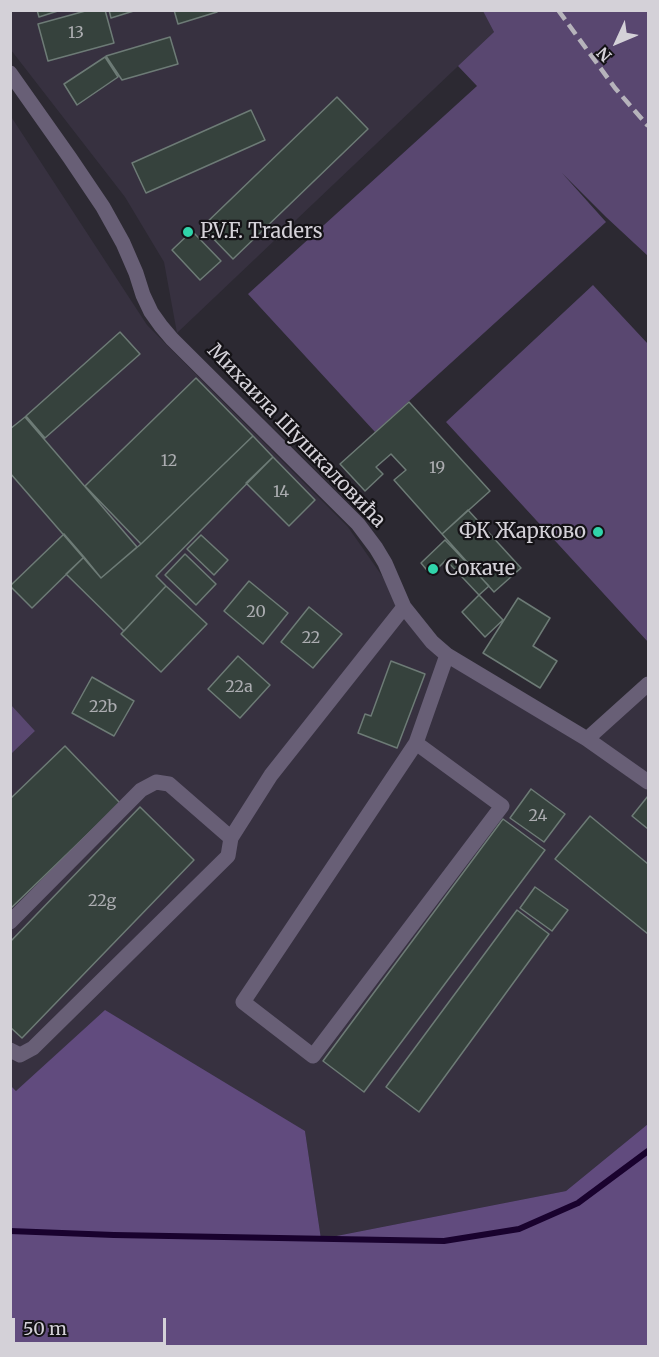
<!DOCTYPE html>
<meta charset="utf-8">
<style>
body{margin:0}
#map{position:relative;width:659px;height:1357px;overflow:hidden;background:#2c2932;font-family:Merriweather,serif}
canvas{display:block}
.frame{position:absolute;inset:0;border:12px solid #d4d1d8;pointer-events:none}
.north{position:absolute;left:587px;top:12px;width:60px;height:60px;-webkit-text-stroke:4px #141216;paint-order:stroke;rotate:226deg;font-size:16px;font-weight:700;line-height:24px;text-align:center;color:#d4d1d8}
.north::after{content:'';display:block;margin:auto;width:21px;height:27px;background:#d4d1d8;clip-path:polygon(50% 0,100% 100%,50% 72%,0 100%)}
.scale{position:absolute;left:12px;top:1318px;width:154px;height:27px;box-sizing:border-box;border:3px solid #d4d1d8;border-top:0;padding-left:8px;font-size:18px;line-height:21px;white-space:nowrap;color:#d4d1d8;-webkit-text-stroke:4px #141216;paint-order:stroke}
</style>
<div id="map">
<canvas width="659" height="1357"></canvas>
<div class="frame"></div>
<div class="north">N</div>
<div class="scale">50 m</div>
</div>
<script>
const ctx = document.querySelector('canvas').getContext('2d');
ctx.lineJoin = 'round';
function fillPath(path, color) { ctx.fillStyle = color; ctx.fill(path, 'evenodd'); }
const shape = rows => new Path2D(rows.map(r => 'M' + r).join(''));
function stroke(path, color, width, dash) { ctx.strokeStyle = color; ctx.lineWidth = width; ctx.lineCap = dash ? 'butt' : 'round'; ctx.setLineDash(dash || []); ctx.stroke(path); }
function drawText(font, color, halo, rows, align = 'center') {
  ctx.font = font + ' Merriweather,serif'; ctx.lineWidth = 4.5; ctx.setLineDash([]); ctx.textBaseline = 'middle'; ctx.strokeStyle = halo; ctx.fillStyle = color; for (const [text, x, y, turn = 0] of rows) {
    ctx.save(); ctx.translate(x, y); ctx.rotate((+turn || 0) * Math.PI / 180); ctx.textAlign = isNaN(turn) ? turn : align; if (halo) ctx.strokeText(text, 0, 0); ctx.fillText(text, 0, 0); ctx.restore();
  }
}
const built = shape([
 [11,10,483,10,494,32,177,333,164,262,125,197,11,50],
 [10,115,147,325,348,527,403,606,449,662,587,739,648,684,648,1124,566,1191,321,1239,305,1131,16,1091,11,1086,11,754,35,731,10,705]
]);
const green = shape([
 [483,11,648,11,648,256,606,217,562,173,606,222,375,432,248,294,477,86,458,66,494,32],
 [593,285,648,344,648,642,446,422],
 [11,705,35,731,11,754]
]);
const forest = shape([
 [105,1010,305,1131,321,1239,566,1191,648,1124,648,1346,11,1346,11,1086,16,1091]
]);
const stream = shape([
 [10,1231,114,1235,444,1241,519,1229,578,1203,648,1151]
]);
const building = shape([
 [37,10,61,10,39,17,37,10],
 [89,10,105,10,114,43,48,61,38,24,89,10],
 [109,10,137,10,111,18,109,10],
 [174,10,216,10,217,12,178,24,174,10],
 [170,37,178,64,122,80,106,56,170,37],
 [105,57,118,77,77,105,64,84,105,57],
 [337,97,368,129,233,259,202,227,337,97],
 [251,110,265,140,146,193,132,163,251,110],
 [192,231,221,261,200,280,172,250,192,231],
 [120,332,140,354,45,438,26,416,120,332],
 [196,378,253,436,141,544,85,486,196,378],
 [409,402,490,491,442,534,394,480,406,470,391,454,376,467,383,474,365,491,340,464,409,402],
 [25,417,137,547,101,578,10,473,10,429,25,417],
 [253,436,273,457,156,576,166,586,124,631,66,574,84,557,101,578,141,544,253,436],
 [273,457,315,500,289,526,246,483,273,457],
 [468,510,521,568,494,592,442,534,468,510],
 [64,534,84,557,32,608,10,586,64,534],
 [201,535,228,560,214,575,187,549,201,535],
 [445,540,489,586,479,595,446,560,431,575,421,563,445,540],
 [185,554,216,584,196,605,165,575,185,554],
 [249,581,288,613,263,644,224,611,249,581],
 [166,586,207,624,161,672,121,634,166,586],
 [479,595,503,620,485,637,462,612,479,595],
 [518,598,550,618,533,646,557,661,540,688,483,653,518,598],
 [309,607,342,634,313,668,281,642,309,607],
 [238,656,270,685,240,718,208,689,238,656],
 [391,661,425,674,397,748,358,733,365,714,371,716,391,661],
 [92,677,134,701,114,736,72,713,92,677],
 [65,746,120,803,10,909,10,799,65,746],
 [531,789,565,814,544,842,510,818,531,789],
 [648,796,648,829,632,816,648,796],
 [140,807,194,860,22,1038,10,1027,10,942,140,807],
 [590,816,648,864,648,934,555,859,590,816],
 [503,819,545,850,364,1092,323,1061,503,819],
 [535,887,568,910,552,931,520,908,535,887],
 [517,910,549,934,419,1112,386,1087,517,910]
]);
const minor = shape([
 [10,73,70,158,103,207,123,243,136,273,143,295,151,312,161,326,172,339,358,524,376,548,385,563,404,607,432,642,447,655,587,739,648,782],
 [587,739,648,684],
 [416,743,502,806,313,1056,243,1002,416,743,447,655],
 [10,922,141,790,156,782,169,784,231,838],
 [10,1050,20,1055,33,1048,228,856,231,838,271,775,404,607]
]);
const rail = shape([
 [558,10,615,88,648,126]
]);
const markers = [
 [188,232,6,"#30d4aa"],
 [598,532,6,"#30d4aa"],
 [433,569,6,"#30d4aa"]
];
const numberNames = [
 ["13",76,33],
 ["12",169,461],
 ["19",437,468],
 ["14",281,492],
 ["20",256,612],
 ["22",311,638],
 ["22a",239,687],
 ["22b",103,707],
 ["24",538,816],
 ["22g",102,901]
];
const poiNames = [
 ["P.V.F. Traders",200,232],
 ["ФК Жарково",586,532,"right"],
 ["Сокаче",445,569]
];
const streetNames = [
 ["Михаила Шушкаловића",296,436,46]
];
fillPath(built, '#373140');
fillPath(green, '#594770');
fillPath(forest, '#614b7e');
stroke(stream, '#19022e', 6);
fillPath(building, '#36423d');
stroke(building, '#6d7b76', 1.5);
stroke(minor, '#685f76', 15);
stroke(rail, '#b6b3bb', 4.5, [12, 6]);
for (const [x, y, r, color] of markers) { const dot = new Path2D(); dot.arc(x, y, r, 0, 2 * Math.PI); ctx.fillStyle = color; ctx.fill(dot); stroke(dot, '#141216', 2); }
drawText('16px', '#acadb1', null, numberNames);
drawText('20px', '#d4d1d8', '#141216', poiNames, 'left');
drawText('20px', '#d4d1d8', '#141216', streetNames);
</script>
